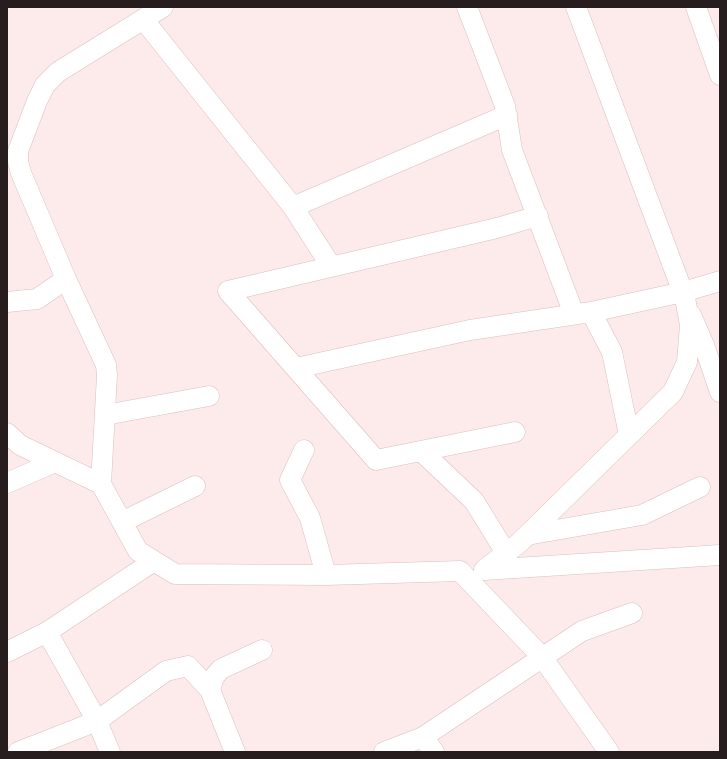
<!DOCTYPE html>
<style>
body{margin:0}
#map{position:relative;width:727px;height:759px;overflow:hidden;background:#fdebec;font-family:Cabin,sans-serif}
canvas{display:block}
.frame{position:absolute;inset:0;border:8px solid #271d1e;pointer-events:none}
</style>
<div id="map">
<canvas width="727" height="759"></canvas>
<div class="frame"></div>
</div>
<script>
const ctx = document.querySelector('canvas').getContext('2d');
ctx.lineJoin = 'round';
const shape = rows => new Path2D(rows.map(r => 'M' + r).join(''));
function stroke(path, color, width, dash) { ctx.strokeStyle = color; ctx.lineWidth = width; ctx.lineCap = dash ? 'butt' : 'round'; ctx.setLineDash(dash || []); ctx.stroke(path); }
const minor = shape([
 [467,7,505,106,512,150,574,314],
 [696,7,720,75],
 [143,19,293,207,331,266],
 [293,207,507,115],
 [7,302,37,299,66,279],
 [591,312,612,352,629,435],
 [691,315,704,345,720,392],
 [296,368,470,330,591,312,683,292,720,281],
 [105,415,209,396],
 [515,432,376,460,228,291,497,228,538,216],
 [7,433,20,445,101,484,138,551,175,574,326,575,460,571,542,657,609,752],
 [304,450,290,480,310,518,326,575],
 [421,451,474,501,506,553],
 [7,483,55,462],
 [101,484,107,375,106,365,66,279,21,173,18,162,18,151,37,101,45,85,58,72,163,7],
 [122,522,195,486],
 [527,535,642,515,700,487],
 [485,569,518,544,673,392,687,362,690,325,685,298,576,7],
 [484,570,720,555],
 [47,632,97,721,110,752],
 [7,652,47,632,154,561],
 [423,737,434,752],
 [18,752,97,721,166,671,188,666,210,690],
 [235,752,210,690,214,677,221,669,262,650],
 [384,752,423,737,582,631,632,613]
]);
stroke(minor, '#dabebf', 21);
stroke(minor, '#fff', 20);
</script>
